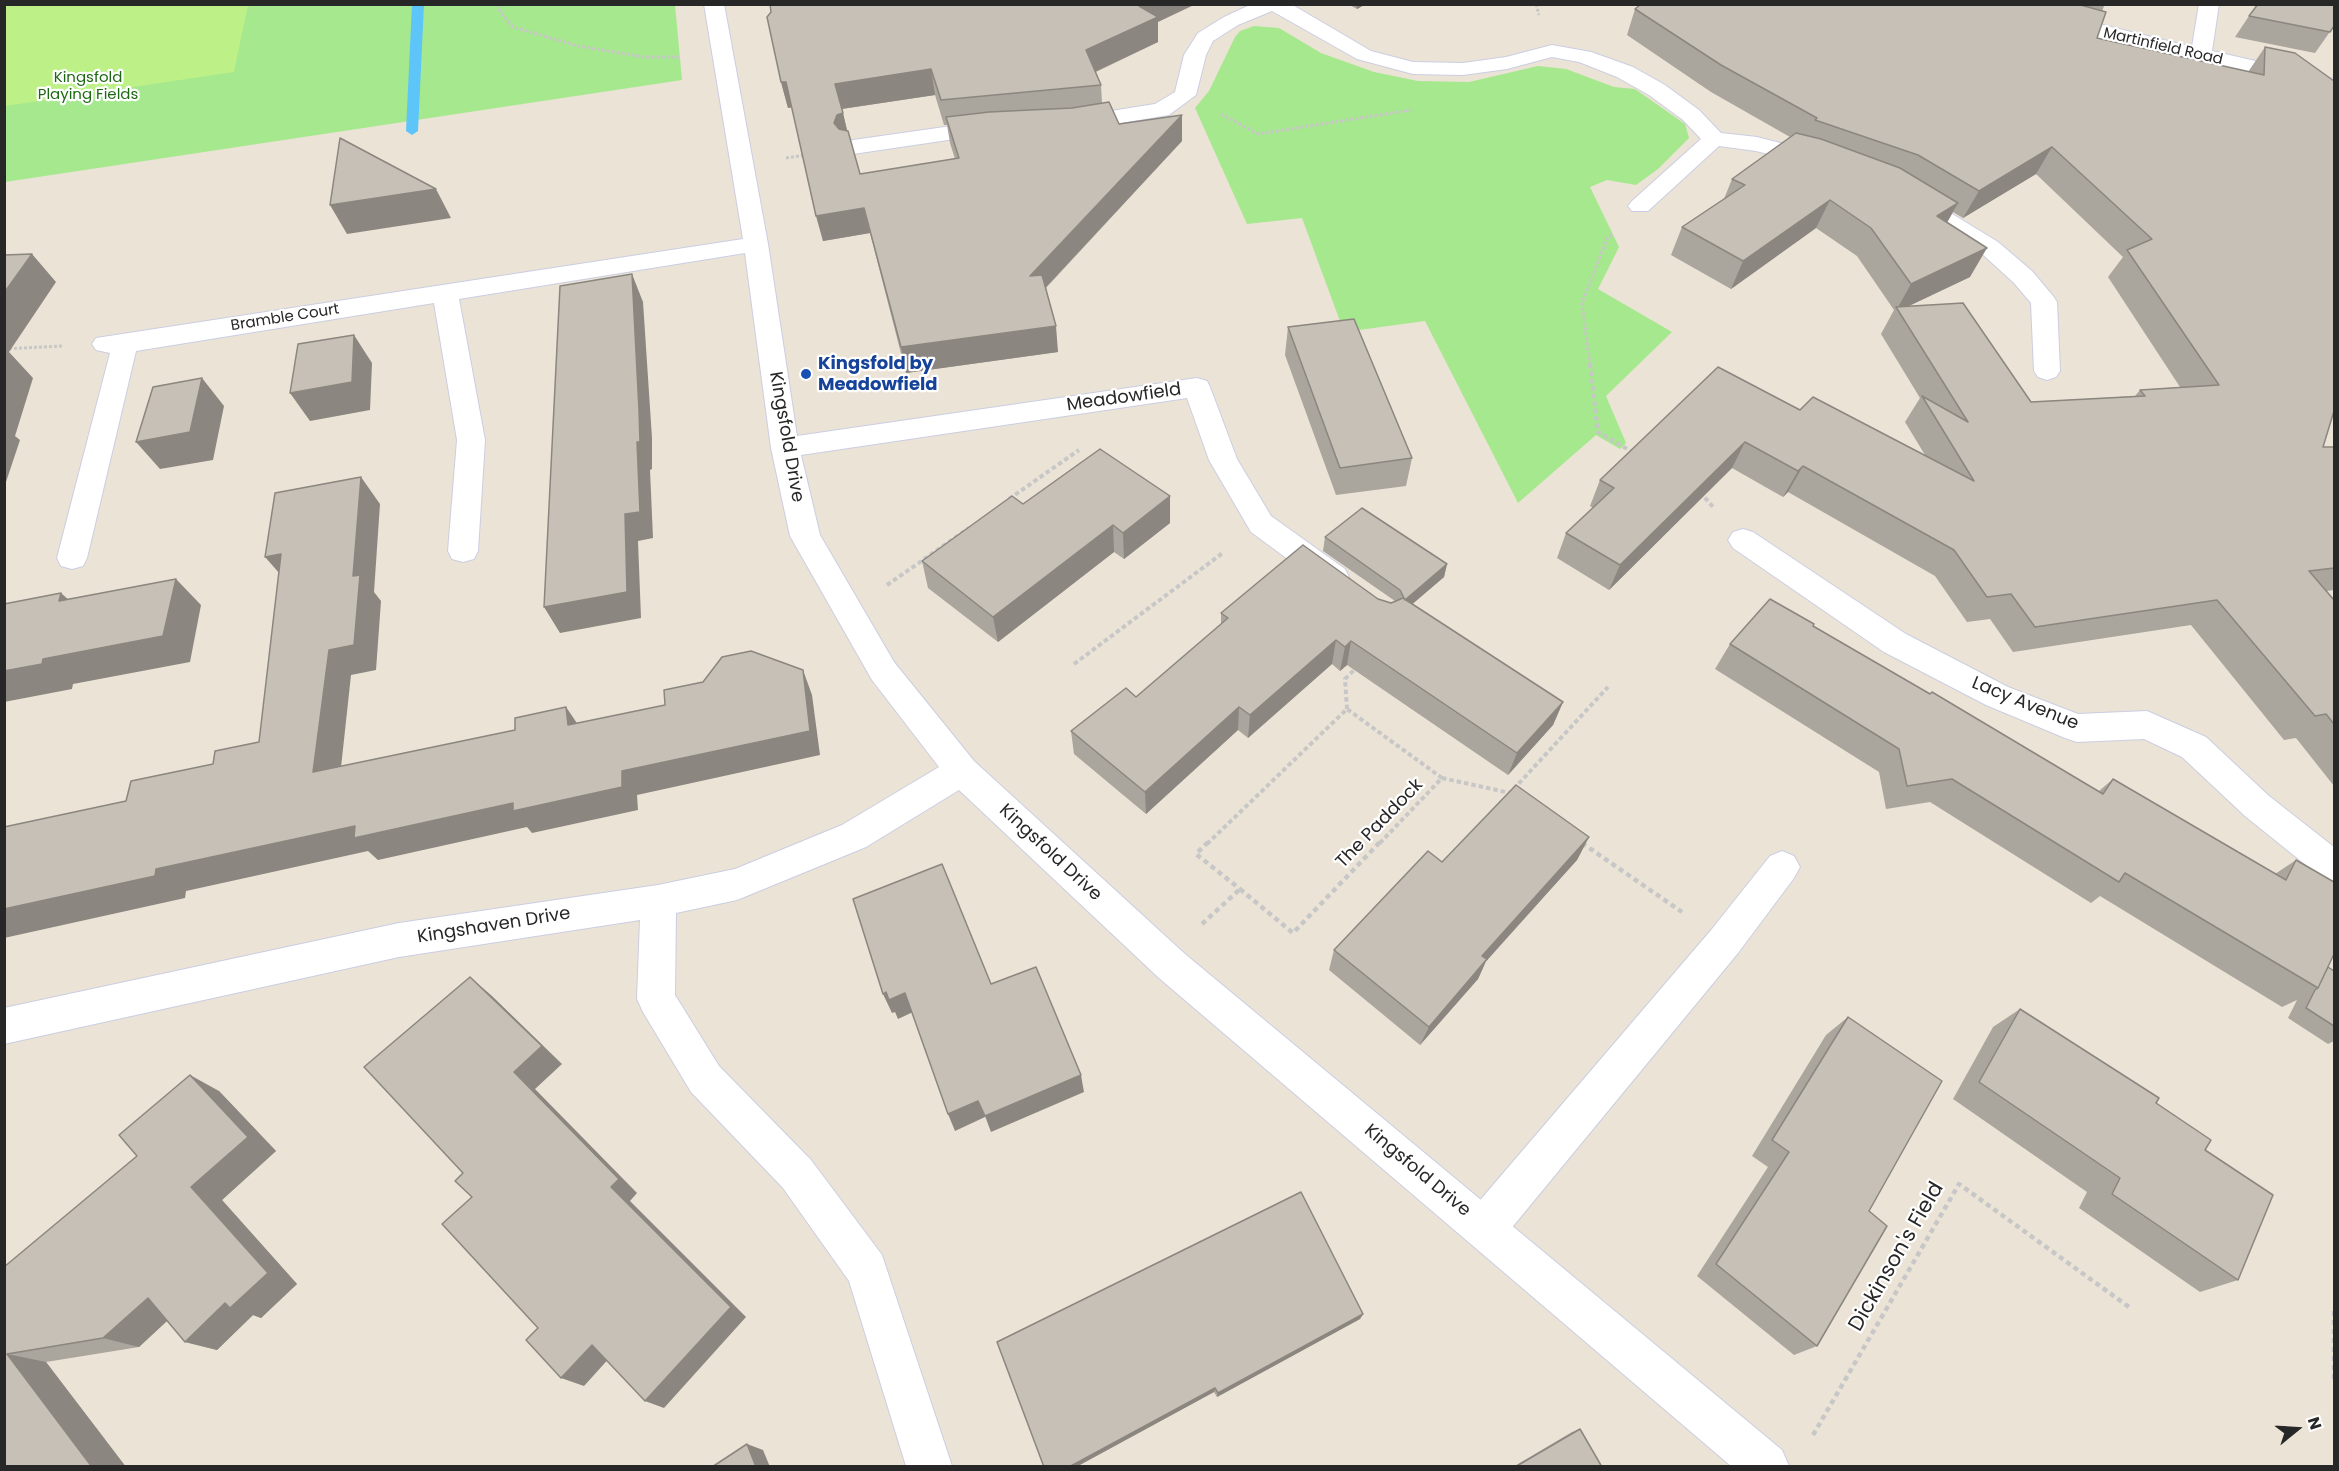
<!DOCTYPE html>
<style>
body{margin:0}
#map{position:relative;width:2339px;height:1471px;overflow:hidden;background:#ebe3d6;font-family:Poppins,sans-serif}
canvas{display:block}
.frame{position:absolute;inset:0;border:6px solid #272727;pointer-events:none}
.north{position:absolute;left:2267px;top:1399px;width:60px;height:60px;-webkit-text-stroke:4px #fff;paint-order:stroke;rotate:72deg;font-size:16px;font-weight:700;line-height:24px;text-align:center;color:#272727}
.north::after{content:'';display:block;margin:auto;width:21px;height:27px;background:#272727;clip-path:polygon(50% 0,100% 100%,50% 72%,0 100%)}
</style>
<div id="map">
<canvas width="2339" height="1471"></canvas>
<div class="frame"></div>
<div class="north">N</div>
</div>
<script>
const ctx = document.querySelector('canvas').getContext('2d');
ctx.lineJoin = 'round';
function fillPath(path, color) { ctx.fillStyle = color; ctx.fill(path, 'evenodd'); }
const shape = rows => new Path2D(rows.map(r => 'M' + r).join(''));
function stroke(path, color, width, dash) { ctx.strokeStyle = color; ctx.lineWidth = width; ctx.lineCap = dash ? 'butt' : 'round'; ctx.setLineDash(dash || []); ctx.stroke(path); }
function drawText(font, color, halo, rows, align = 'center') {
  ctx.font = font + ' Poppins,sans-serif'; ctx.lineWidth = 4.5; ctx.setLineDash([]); ctx.textBaseline = 'middle'; ctx.strokeStyle = halo; ctx.fillStyle = color; for (const [text, x, y, turn = 0] of rows) {
    ctx.save(); ctx.translate(x, y); ctx.rotate((+turn || 0) * Math.PI / 180); ctx.textAlign = isNaN(turn) ? turn : align; if (halo) ctx.strokeText(text, 0, 0); ctx.fillText(text, 0, 0); ctx.restore();
  }
}
const green = shape([
 [5,5,675,5,682,80,5,182],
 [1254,26,1279,28,1321,53,1374,72,1418,81,1469,82,1538,66,1566,69,1614,87,1635,89,1685,124,1689,138,1658,169,1636,185,1607,180,1590,187,1619,247,1598,289,1672,332,1606,396,1626,443,1620,449,1596,435,1518,503,1425,321,1344,332,1302,218,1247,224,1195,108,1209,91,1235,37,1240,31]
]);
const pitch = shape([
 [4,5,5,4,248,5,234,72,5,106]
]);
const stream = shape([
 [412,4,424,4,418,131,412,135,406,131,412,4]
]);
const pathFar2 = shape([
 [499,4,500,12,513,27,578,46,644,57,679,57],
 [1536,4,1539,15],
 [1221,114,1258,134,1411,110],
 [786,158,805,155],
 [4,349,64,346],
 [1590,365,1582,303,1607,239,1612,234]
]);
const pathFar1 = shape([
 [1590,364,1598,432,1634,453],
 [1700,492,1713,507],
 [1009,499,1079,450],
 [887,585,969,528],
 [1074,664,1224,552],
 [1347,709,1345,679,1356,668],
 [1442,778,1510,793,1608,687],
 [1207,844,1347,709,1442,778,1379,844]
]);
const path = shape([
 [1208,842,1196,854,1240,889],
 [1582,843,1682,912],
 [1240,889,1293,933,1380,842],
 [1202,924,1240,889],
 [2334,1311,2334,1382],
 [1813,1435,1959,1184,2129,1307]
]);
const lane = shape([
 [1782,851,1794,856,1800,867,1794,878,1738,953,1500,1242,1485,1248,1470,1242,1464,1227,1470,1212,1712,929,1770,856,1782,851]
]);
const street = shape([
 [704,4,724,4,768,244,797,436,1197,378,1207,381,1210,387,1237,459,1271,516,1345,569,1349,577,1345,585,1334,588,1323,585,1251,532,1209,460,1187,398,801,455,820,535,894,662,974,761,1185,954,1782,1450,1789,1466,1731,1466,1159,978,959,790,866,847,737,900,676,913,675,995,719,1066,811,1160,882,1255,952,1466,906,1466,849,1281,783,1188,691,1092,643,1012,637,999,640,920,399,957,4,1044,4,1008,399,923,658,885,735,869,842,825,939,767,872,680,790,536,771,448,745,253,459,299,485,440,478,551,474,559,463,562,452,559,448,551,457,440,434,303,136,351,87,558,83,566,72,569,61,566,57,558,110,353,96,350,92,344,96,338,743,239,704,4],
 [1252,4,1291,4,1371,51,1413,62,1463,63,1506,57,1552,45,1591,52,1633,67,1665,85,1699,110,1721,133,1757,137,1827,155,1830,160,1827,165,1819,167,1756,151,1719,146,1648,211,1632,211,1628,206,1632,201,1701,139,1683,120,1649,95,1617,77,1579,62,1552,57,1507,69,1463,75,1413,74,1357,59,1272,11,1238,25,1213,41,1206,55,1196,95,1169,115,1073,131,1065,129,1062,124,1065,119,1073,117,1155,104,1175,92,1184,55,1198,33,1224,17,1252,4],
 [1983,4,2018,4,2192,47,2199,4,2219,4,2212,51,2334,79,2334,91,2084,35,1986,8,1983,4],
 [994,120,1002,122,1005,127,1002,132,853,154,845,152,842,147,845,142,853,140,994,120],
 [1910,191,1918,193,1998,242,2032,271,2053,296,2057,302,2060,371,2056,377,2047,380,2038,377,2034,371,2031,303,2014,283,1980,252,1902,203,1898,198,1902,193,1910,191],
 [1743,529,1753,532,1906,634,2008,687,2078,714,2147,711,2206,737,2269,796,2334,847,2334,882,2322,878,2245,816,2182,757,2144,739,2077,742,2065,738,1986,705,1884,652,1733,548,1728,540,1733,532,1743,529]
]);
const wall = shape([
 [1348,4,1366,4,1357,9],
 [1641,4,2105,4,2102,11,2097,38,2248,72,2265,47,2323,447,2334,447,2334,590,2327,591,2334,600,2334,786,2296,738,2284,740,2191,625,2013,652,1990,619,1967,622,1935,576,1788,492,1783,497,1732,468,1609,590,1557,558,1566,533,1593,508,1590,506,1600,480,1800,410,1925,455,1905,422,1920,398,1881,334,1894,310,1857,256,1816,228,1731,289,1671,255,1682,227,1724,199,1732,179,1790,137,1711,92,1627,35,1635,9],
 [2036,174,2123,257,2108,277,2180,387,2140,390,2135,396,2031,402,1907,307,1970,277,1947,223,1953,212,1963,218],
 [2249,16,2334,26,2315,53,2235,37],
 [1158,22,1158,42,1096,72,1101,85,1102,103,1119,124,1182,115,1182,141,1046,288,1058,352,906,373,870,233,823,241,792,107,788,108,781,82],
 [935,95,944,125,947,125,950,143,955,159,860,174,847,130,842,109],
 [1288,327,1412,458,1406,486,1336,495,1285,355],
 [1023,504,1170,523,1124,559,1114,552,998,642,928,588,922,561],
 [1325,537,1447,564,1444,577,1412,604,1563,702,1553,725,1508,775,1347,665,1340,671,1332,664,1248,738,1238,730,1146,814,1074,754,1071,731,1136,697,1221,624,1221,613,1378,599,1391,603,1395,601,1323,551],
 [1813,626,2099,791,2113,779,2275,874,2296,860,2328,967,2334,971,2334,1041,2328,1044,2288,1018,2297,1000,2282,1007,2100,896,2091,903,1930,802,1886,809,1879,772,1715,669,1730,644],
 [1589,837,1577,860,1487,959,1478,979,1420,1045,1329,970,1334,950,1442,862],
 [2020,1009,2156,1103,2205,1150,2238,1280,2200,1292,2079,1208,2087,1192,1953,1099,1993,1027],
 [1848,1017,1869,1211,1817,1346,1794,1355,1697,1276,1768,1167,1752,1156,1826,1035],
 [219,1091,276,1151,222,1200,297,1284,261,1318,253,1315,217,1350,185,1342,167,1321,139,1347,46,1362,126,1467,4,1467,4,1267],
 [1363,1314,1360,1319,1217,1397,1214,1392,1076,1467,1044,1467],
 [1580,1429,1602,1467,1513,1467,1572,1432]
]);
const shadedWall = shape([
 [1141,4,1196,4,1158,22,1158,42,1088,75,1086,50,1139,6],
 [1357,4,1366,4,1357,9],
 [931,69,935,95,841,109,835,84],
 [781,82,786,82,793,107,788,108],
 [843,113,849,139,840,148,834,123,837,115],
 [1182,115,1182,141,1032,302,1030,276],
 [2052,147,2036,174,1963,218,1979,191],
 [436,189,451,218,347,234,330,205],
 [1830,200,1816,228,1731,289,1743,261],
 [1958,203,1942,231,1937,216],
 [864,208,870,233,823,241,816,216],
 [1987,248,1970,277,1898,311,1897,309,1911,284],
 [32,254,56,282,9,352,33,378,15,436,20,440,4,488,4,293],
 [632,274,643,302,652,438,652,469,650,470,653,538,638,541,641,618,560,633,544,607,625,514,637,442],
 [1056,326,1058,352,906,373,901,347],
 [354,335,372,363,370,410,310,421,290,393],
 [202,378,224,406,213,460,160,469,136,442],
 [1745,442,1732,468,1609,590,1620,565],
 [1803,466,1788,492,1783,497,1798,471],
 [361,477,380,504,374,592,381,601,376,670,351,675,338,795,313,772,329,650,353,576],
 [1170,496,1170,523,1124,559,1123,533],
 [1113,525,1114,552,998,642,993,617],
 [281,554,288,583,265,557],
 [1447,564,1444,577,1402,613,1405,600],
 [176,579,201,605,190,662,73,684,72,689,4,702,4,671,43,659],
 [61,593,90,619,59,601],
 [1336,640,1332,664,1248,738,1250,715],
 [1351,641,1347,665,1340,671,1345,647],
 [803,670,812,695,820,755,637,795,638,810,532,833,527,827,378,860,368,851,186,891,185,898,4,938,4,909,156,869,355,826,622,771],
 [1563,702,1553,725,1508,775,1517,753],
 [566,707,583,732,568,725],
 [1239,707,1238,730,1146,814,1145,792],
 [1589,837,1577,860,1473,976,1482,956],
 [1487,959,1478,979,1420,1045,1429,1027],
 [470,977,492,996,562,1064,535,1089,637,1193,630,1201,746,1317,664,1408,645,1401,611,1187,514,1072],
 [886,992,905,993,913,1012,898,1019,895,1012,892,1013,883,994],
 [190,1075,219,1091,276,1151,222,1200,297,1284,261,1318,253,1315,217,1350,185,1342,191,1187],
 [1081,1075,1084,1092,991,1132,985,1116],
 [978,1101,985,1117,955,1131,948,1114],
 [148,1298,181,1308,139,1347,103,1338],
 [1363,1314,1360,1319,1217,1397,1218,1393],
 [592,1345,613,1354,584,1386,561,1378],
 [7,1354,46,1362,126,1467,92,1467],
 [1215,1388,1214,1392,1076,1467,1069,1467],
 [747,1444,763,1450,770,1467,756,1467]
]);
const building = shape([
 [770,4,1141,4,1139,6,1158,17,1086,50,1101,85,941,100,931,69,835,84,843,113,837,115,834,123,839,129,848,131,860,174,959,158,946,117,989,112,1072,108,1109,102,1119,124,1182,115,1030,276,1042,275,1056,326,901,347,864,208,816,216,786,82,781,82,767,17,771,12,770,4],
 [1641,4,2077,4,2106,12,2097,38,2264,75,2265,47,2295,53,2334,81,2334,411,2323,447,2334,447,2334,568,2309,571,2334,600,2334,724,2326,714,2315,716,2217,600,2035,627,2011,594,1987,597,1954,550,1803,466,1798,471,1745,442,1620,565,1566,533,1614,488,1600,480,1718,367,1800,410,1813,397,1974,481,1922,396,1968,422,1896,307,1963,303,2031,402,2145,396,2140,390,2219,385,2127,250,2152,239,2052,147,1979,191,1918,155,1815,120,1817,118,1721,65,1635,9,1641,4],
 [2258,4,2334,4,2334,26,2330,32,2249,16,2258,4],
 [1796,133,1821,139,1900,168,1958,203,1937,216,1987,248,1911,284,1871,228,1830,200,1743,261,1682,227,1745,185,1732,179,1796,133],
 [340,138,436,189,330,205,340,138],
 [32,254,4,293,4,255,32,254],
 [632,274,639,410,640,442,637,442,640,512,625,514,627,592,544,607,560,286,632,274],
 [1354,319,1412,458,1340,468,1288,327,1354,319],
 [354,335,352,382,290,393,298,344,354,335],
 [202,378,190,432,136,442,153,387,202,378],
 [1100,449,1170,496,1123,533,1113,525,993,617,922,561,1012,496,1023,504,1100,449],
 [361,477,353,576,360,575,354,645,329,650,313,772,515,730,515,718,566,707,568,725,665,705,664,690,703,682,722,657,751,651,803,670,810,731,622,771,622,787,513,811,513,803,354,838,355,826,156,869,155,876,4,909,4,827,126,801,131,781,213,764,215,751,259,742,281,554,265,557,275,493,361,477],
 [1362,508,1447,564,1405,600,1400,590,1325,537,1362,508],
 [1303,545,1378,599,1391,603,1403,598,1563,702,1517,753,1351,641,1345,647,1336,640,1250,715,1239,707,1145,792,1071,731,1126,688,1136,697,1228,618,1221,613,1303,545],
 [176,579,163,636,43,659,42,664,4,671,4,604,61,593,59,601,176,579],
 [1770,599,1814,624,1813,626,1930,694,1932,692,2103,794,2113,779,2286,880,2296,860,2334,882,2334,954,2318,988,2125,873,2119,882,1952,779,1907,786,1899,749,1730,644,1770,599],
 [1516,785,1589,837,1482,956,1487,959,1429,1027,1334,950,1428,851,1442,862,1516,785],
 [942,864,991,984,1036,967,1081,1075,985,1116,978,1101,948,1114,905,993,889,1000,886,992,883,994,853,899,942,864],
 [2328,967,2334,971,2334,1026,2306,1008,2315,990,2318,988,2328,967],
 [470,977,542,1046,514,1072,619,1179,611,1187,731,1307,645,1401,592,1345,561,1378,526,1340,538,1328,442,1224,472,1197,455,1181,463,1173,364,1067,470,977],
 [2020,1009,2159,1098,2156,1103,2211,1140,2205,1150,2273,1195,2238,1280,2112,1194,2120,1178,1979,1082,2020,1009],
 [1848,1017,1942,1081,1869,1211,1887,1226,1817,1346,1716,1264,1789,1152,1772,1140,1848,1017],
 [190,1075,248,1137,191,1187,268,1273,230,1308,225,1303,185,1342,148,1298,103,1338,7,1354,92,1467,4,1467,4,1267,137,1156,119,1135,190,1075],
 [1301,1192,1363,1314,1218,1393,1215,1388,1069,1467,1044,1467,997,1342,1301,1192],
 [1580,1429,1602,1467,1515,1467,1580,1429],
 [747,1444,756,1467,712,1467,747,1444]
]);
const markers = [
 [806,374,6,"#1a4fb4"]
];
const farStreetnames = [
 ["Martinfield Road",2163,47,13],
 ["Bramble Court",285,318,-9]
];
const farParknames = [
 ["Kingsfold",88,78],
 ["Playing Fields",88,95]
];
const transitNames = [
 ["Kingsfold by",818,364],
 ["Meadowfield",818,385]
];
const streetNames = [
 ["Meadowfield",1124,398,-8],
 ["Kingsfold Drive",786,437,80],
 ["Lacy Avenue",2025,704,22],
 ["The Paddock",1380,824,-46],
 ["Kingsfold Drive",1050,853,43],
 ["Kingshaven Drive",494,926,-9],
 ["Kingsfold Drive",1417,1171,40]
];
const nearStreetnames = [
 ["Dickinson's Field",1897,1257,-60]
];
fillPath(green, '#a6e88d');
fillPath(pitch, '#bdf087');
fillPath(stream, '#5ec5f8');
stroke(lane, '#cbcee2', 2);
stroke(street, '#cbcee2', 2);
stroke(pathFar2, '#c7c7c7', 3, [3, 2]);
stroke(pathFar1, '#c7c7c7', 4, [4.5, 3]);
stroke(path, '#c7c7c7', 4.5, [5, 4]);
fillPath(lane, '#fff');
fillPath(street, '#fff');
fillPath(wall, '#aaa59d');
fillPath(shadedWall, '#8b867f');
fillPath(building, '#c6c0b6');
stroke(building, '#8b867f', 1.5);
for (const [x, y, r, color] of markers) { const dot = new Path2D(); dot.arc(x, y, r, 0, 2 * Math.PI); ctx.fillStyle = color; ctx.fill(dot); stroke(dot, '#fff', 2); }
drawText('15px', '#272727', '#fff', farStreetnames);
drawText('15px', '#1f6813', '#fff', farParknames);
drawText('bold 18px', '#164399', '#fff', transitNames, 'left');
drawText('18px', '#272727', '#fff', streetNames);
drawText('21px', '#272727', '#fff', nearStreetnames);
</script>
